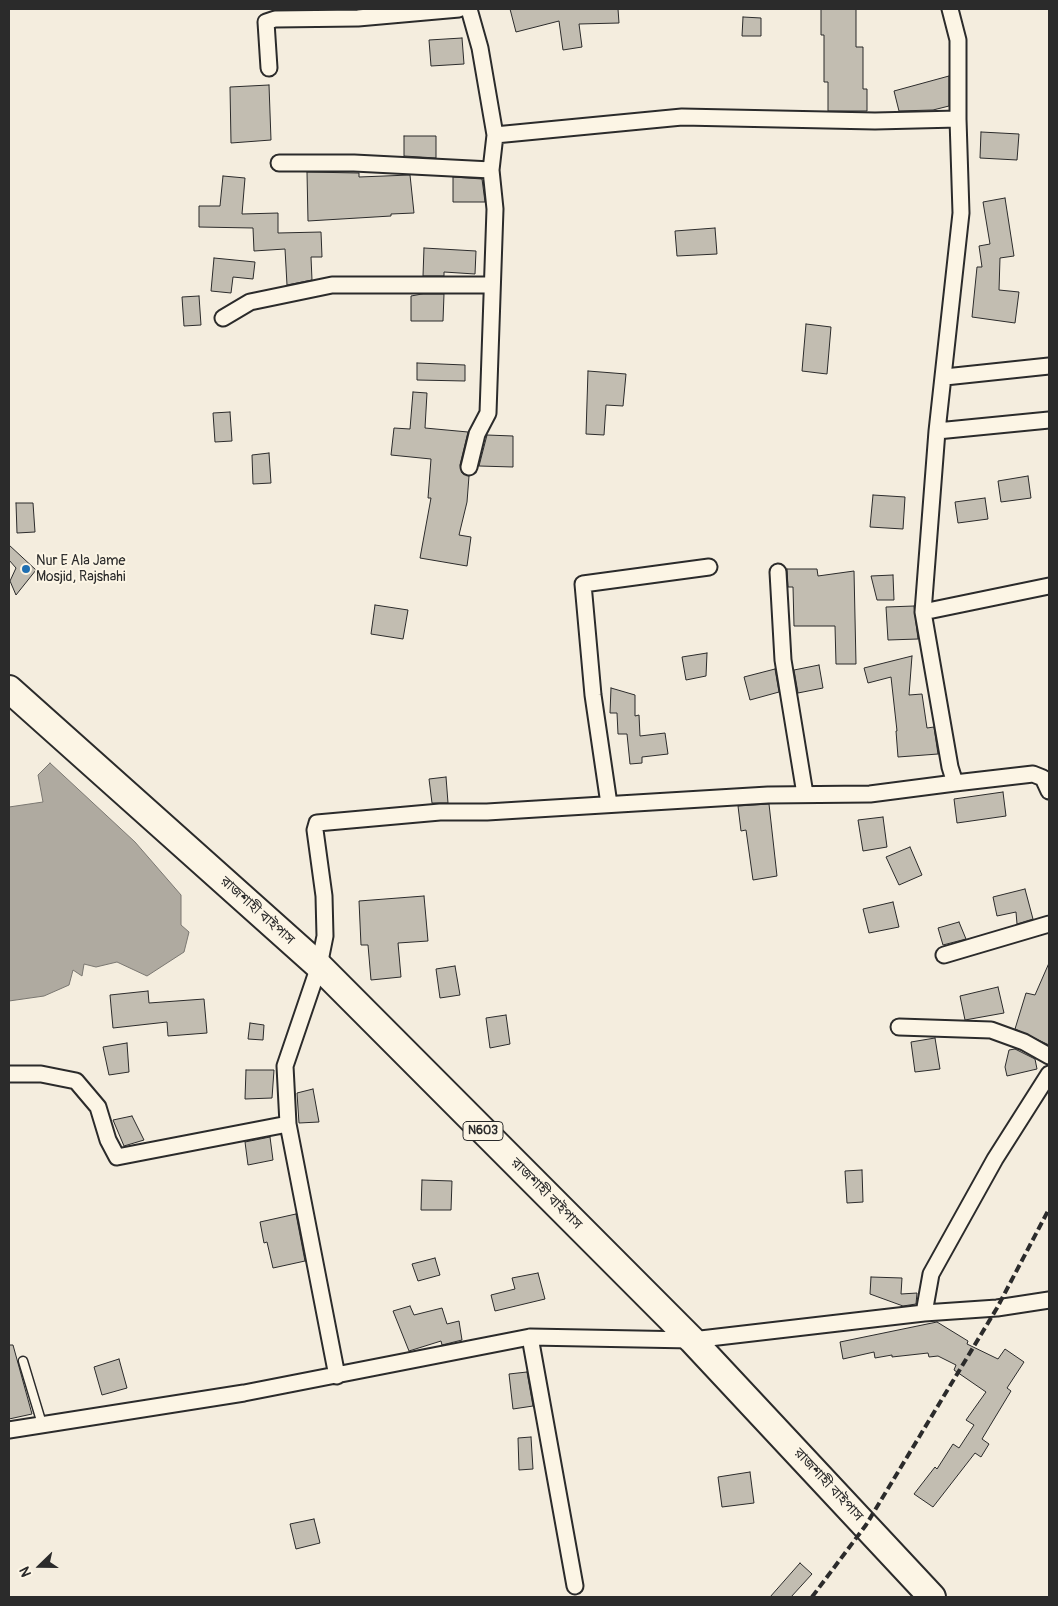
<!DOCTYPE html>
<meta charset="utf-8">
<style>
body{margin:0}
#map{position:relative;width:1058px;height:1606px;overflow:hidden;background:#f4edde;font-family:Pangolin,sans-serif}
canvas{display:block}
.frame{position:absolute;inset:0;border:10px solid #2b2b2b;pointer-events:none}
.north{position:absolute;left:15px;top:1541px;width:50px;height:50px;-webkit-text-stroke:4px #fcf5e5;paint-order:stroke;rotate:248deg;font-size:14px;font-weight:700;line-height:20px;text-align:center;color:#2b2b2b}
.north::after{content:'';display:block;margin:auto;width:18px;height:22px;background:#2b2b2b;clip-path:polygon(50% 0,100% 100%,50% 72%,0 100%)}
</style>
<div id="map">
<canvas width="1058" height="1606"></canvas>
<div class="frame"></div>
<div class="north">N</div>
</div>
<script>
const ctx = document.querySelector('canvas').getContext('2d');
ctx.lineJoin = 'round';
function fillPath(path, color) { ctx.fillStyle = color; ctx.fill(path, 'evenodd'); }
const shape = rows => new Path2D(rows.map(r => 'M' + r).join(''));
function stroke(path, color, width, dash) { ctx.strokeStyle = color; ctx.lineWidth = width; ctx.lineCap = dash ? 'butt' : 'round'; ctx.setLineDash(dash || []); ctx.stroke(path); }
function drawText(font, color, halo, rows, align = 'center') {
  ctx.font = font + ' Pangolin,"Noto Sans Bengali",sans-serif'; ctx.lineWidth = 4; ctx.setLineDash([]); ctx.textBaseline = 'middle'; ctx.strokeStyle = halo; ctx.fillStyle = color; for (const [text, x, y, turn = 0] of rows) {
    ctx.save(); ctx.translate(x, y); ctx.rotate((+turn || 0) * Math.PI / 180); ctx.textAlign = isNaN(turn) ? turn : align; if (halo) ctx.strokeText(text, 0, 0); ctx.fillText(text, 0, 0); ctx.restore();
  }
}
const water = shape([
 [50,763,135,842,181,895,181,925,189,932,184,952,147,976,117,962,96,967,84,964,82,976,73,970,69,985,44,996,9,1001,9,807,43,802,38,775,50,763]
]);
const building = shape([
 [510,9,618,9,619,23,579,24,582,47,563,50,559,21,516,32,510,9],
 [821,9,856,9,856,47,863,47,863,89,867,89,867,111,828,111,828,82,824,82,824,35,821,35,821,9],
 [743,17,761,18,761,36,742,36,743,17],
 [462,38,464,64,431,66,429,40,462,38],
 [949,76,949,106,933,110,899,111,894,91,949,76],
 [269,85,271,140,231,143,230,87,269,85],
 [981,132,1019,134,1017,160,980,158,981,132],
 [404,136,436,136,436,158,404,156,404,136],
 [307,172,359,173,359,177,410,175,414,213,391,214,391,216,308,221,307,172],
 [223,176,245,178,242,214,278,213,278,233,321,232,322,257,311,257,312,280,287,285,285,249,254,251,253,228,199,227,199,206,220,206,223,176],
 [453,177,482,179,485,202,453,202,453,177],
 [1005,198,1014,256,1000,258,999,290,1019,292,1015,323,972,317,977,267,982,267,979,246,990,244,983,202,1005,198],
 [715,228,717,254,677,256,675,231,715,228],
 [424,248,476,251,475,274,444,272,444,276,423,276,424,248],
 [214,258,255,262,253,279,233,277,231,293,211,291,214,258],
 [422,294,444,294,443,321,411,321,411,296,422,294],
 [199,296,201,325,184,326,182,297,199,296],
 [806,324,831,327,827,374,802,371,806,324],
 [417,363,465,365,465,381,417,380,417,363],
 [588,371,626,374,623,406,606,405,604,435,586,434,588,371],
 [413,392,427,393,425,428,468,432,460,465,462,473,469,476,467,502,459,535,471,537,467,566,420,558,431,498,428,498,431,459,391,455,394,428,410,429,413,392],
 [230,412,232,441,215,442,213,413,230,412],
 [487,435,513,436,513,467,479,466,487,435],
 [269,453,271,483,253,484,252,455,269,453],
 [1028,476,1031,498,1001,502,998,481,1028,476],
 [873,495,905,497,903,529,870,527,873,495],
 [985,498,988,519,958,523,955,502,985,498],
 [16,503,33,503,35,532,17,533,16,503],
 [9,545,36,570,16,595,10,581,16,568,9,560,9,545],
 [787,569,817,569,818,576,854,571,856,664,836,664,835,626,794,626,793,587,788,587,787,569],
 [893,575,894,600,877,600,871,576,893,575],
 [375,605,408,610,403,639,371,634,375,605],
 [914,606,918,639,888,640,886,607,914,606],
 [707,653,706,676,686,680,682,657,707,653],
 [912,656,909,695,922,694,927,728,934,727,938,754,898,757,896,731,897,731,891,677,868,683,864,668,912,656],
 [819,665,823,688,798,693,794,670,819,665],
 [775,669,779,692,750,700,744,677,775,669],
 [611,688,635,695,635,716,639,715,640,736,665,733,668,754,642,757,642,763,630,764,627,734,618,734,617,713,610,713,611,688],
 [446,777,448,803,432,803,429,779,446,777],
 [1003,792,1006,816,957,823,954,799,1003,792],
 [769,804,777,876,753,880,746,830,741,831,738,806,769,804],
 [883,817,887,847,863,851,858,820,883,817],
 [910,847,922,875,899,885,886,857,910,847],
 [1025,889,1033,919,1017,924,1016,912,997,916,993,897,1025,889],
 [424,896,428,941,398,943,401,977,371,980,368,945,361,945,359,901,424,896],
 [893,902,899,927,869,933,863,909,893,902],
 [959,922,966,939,943,945,938,928,959,922],
 [1049,963,1049,1045,1015,1029,1026,993,1035,995,1049,963],
 [455,966,460,995,440,998,436,969,455,966],
 [998,987,1004,1013,965,1020,960,996,998,987],
 [148,991,149,1003,204,999,207,1033,168,1036,167,1022,113,1028,110,995,148,991],
 [506,1015,510,1044,490,1048,486,1018,506,1015],
 [250,1023,264,1025,263,1040,248,1039,250,1023],
 [935,1038,940,1069,915,1072,911,1042,935,1038],
 [127,1043,129,1072,109,1075,103,1047,127,1043],
 [1015,1049,1035,1059,1037,1069,1007,1076,1005,1067,1009,1050,1015,1049],
 [246,1070,274,1070,272,1098,245,1099,246,1070],
 [313,1089,319,1122,299,1123,297,1093,313,1089],
 [132,1116,144,1140,124,1146,113,1120,132,1116],
 [270,1137,273,1160,248,1165,245,1142,270,1137],
 [862,1170,863,1202,847,1203,845,1171,862,1170],
 [422,1180,452,1181,451,1210,421,1210,422,1180],
 [296,1214,305,1261,273,1268,267,1242,264,1243,260,1222,296,1214],
 [435,1258,440,1275,418,1281,412,1264,435,1258],
 [538,1273,545,1299,495,1311,491,1295,515,1289,512,1278,538,1273],
 [871,1277,902,1278,901,1294,917,1293,916,1304,903,1306,870,1294,871,1277],
 [410,1306,414,1315,442,1308,447,1324,459,1321,462,1340,442,1345,441,1341,409,1351,393,1311,410,1306],
 [937,1322,968,1341,967,1344,998,1359,1005,1349,1024,1362,1007,1388,1011,1391,982,1439,989,1444,981,1457,975,1453,933,1507,914,1494,935,1467,937,1469,953,1444,959,1448,974,1425,966,1420,986,1392,954,1370,956,1365,938,1356,929,1357,928,1353,892,1357,892,1355,875,1358,874,1352,843,1359,840,1342,937,1322],
 [9,1345,13,1345,32,1414,9,1419,9,1345],
 [119,1359,127,1388,102,1395,94,1367,119,1359],
 [527,1372,533,1406,513,1409,509,1374,527,1372],
 [531,1437,533,1469,519,1470,518,1438,531,1437],
 [750,1472,754,1503,722,1507,718,1477,750,1472],
 [314,1519,320,1543,296,1549,290,1524,314,1519],
 [800,1563,812,1574,791,1597,770,1597,800,1563]
]);
const service = shape([
 [23,1361,42,1424]
]);
const minor = shape([
 [469,9,480,48,495,135,682,117,875,121,958,119,961,213,937,431,923,612,950,767,955,783,1033,774,1043,778,1049,791],
 [950,9,958,40,958,119],
 [269,68,266,22,275,19,358,18,459,9],
 [279,163,354,163,491,170],
 [223,318,250,302,332,285,492,285],
 [945,377,1049,366],
 [937,431,1049,420],
 [469,467,477,434,488,413,495,209,491,170,495,135],
 [778,572,783,660,805,794],
 [923,612,1049,586],
 [609,804,593,695,583,584,709,567],
 [944,955,1049,924],
 [899,1027,991,1030,1024,1042,1049,1056],
 [9,1074,41,1074,76,1081,98,1107,108,1140,117,1157,288,1124],
 [924,1313,931,1274,995,1159,1049,1074],
 [530,1337,575,1586],
 [337,1376,288,1124,285,1066,319,966,325,936,324,896,315,830,317,823,440,812,487,812,768,795,870,794,955,783],
 [9,1430,244,1393,530,1337,692,1340,924,1313,997,1308,1049,1300]
]);
const trunk = shape([
 [9,689,319,966,692,1340,932,1597]
]);
const rail = shape([
 [812,1597,866,1525,997,1308,1049,1209]
]);
const markers = [
 [26,569,5,"#1f6fb2"]
];
const shields = [
 [483,1131,40]
];
const shieldNames = [
 ["N603",483,1131]
];
const poiNames = [
 ["Nur E Ala Jame",36,561],
 ["Mosjid, Rajshahi",36,577]
];
const streetNames = [
 ["রাজশাহী বাইপাস",257,911,42],
 ["রাজশাহী বাইপাস",546,1194,45],
 ["রাজশাহী বাইপাস",828,1485,47]
];
fillPath(water, '#afaaa0');
stroke(water, '#7a7771', 1);
fillPath(building, '#c2bdb1');
stroke(building, '#2b2b2b', 1);
stroke(service, '#2b2b2b', 11);
stroke(minor, '#2b2b2b', 19);
stroke(trunk, '#2b2b2b', 30);
stroke(service, '#fcf5e5', 8);
stroke(minor, '#fcf5e5', 15);
stroke(trunk, '#fcf5e5', 26);
stroke(rail, '#2b2b2b', 4, [8, 4]);
for (const [x, y, r, color] of markers) { const dot = new Path2D(); dot.arc(x, y, r, 0, 2 * Math.PI); ctx.fillStyle = color; ctx.fill(dot); stroke(dot, '#fcf5e5', 2); }
for (const [x, y, w] of shields) { const box = new Path2D(); box.roundRect(x - w / 2, y - 9.5, w, 19, 4); ctx.fillStyle = '#fcf5e5'; ctx.fill(box); stroke(box, '#2b2b2b', 1); }
drawText('bold 12px', '#2b2b2b', null, shieldNames);
drawText('14px', '#2b2b2b', '#fcf5e5', poiNames, 'left');
drawText('14px', '#2b2b2b', '#fcf5e5', streetNames);
</script>
